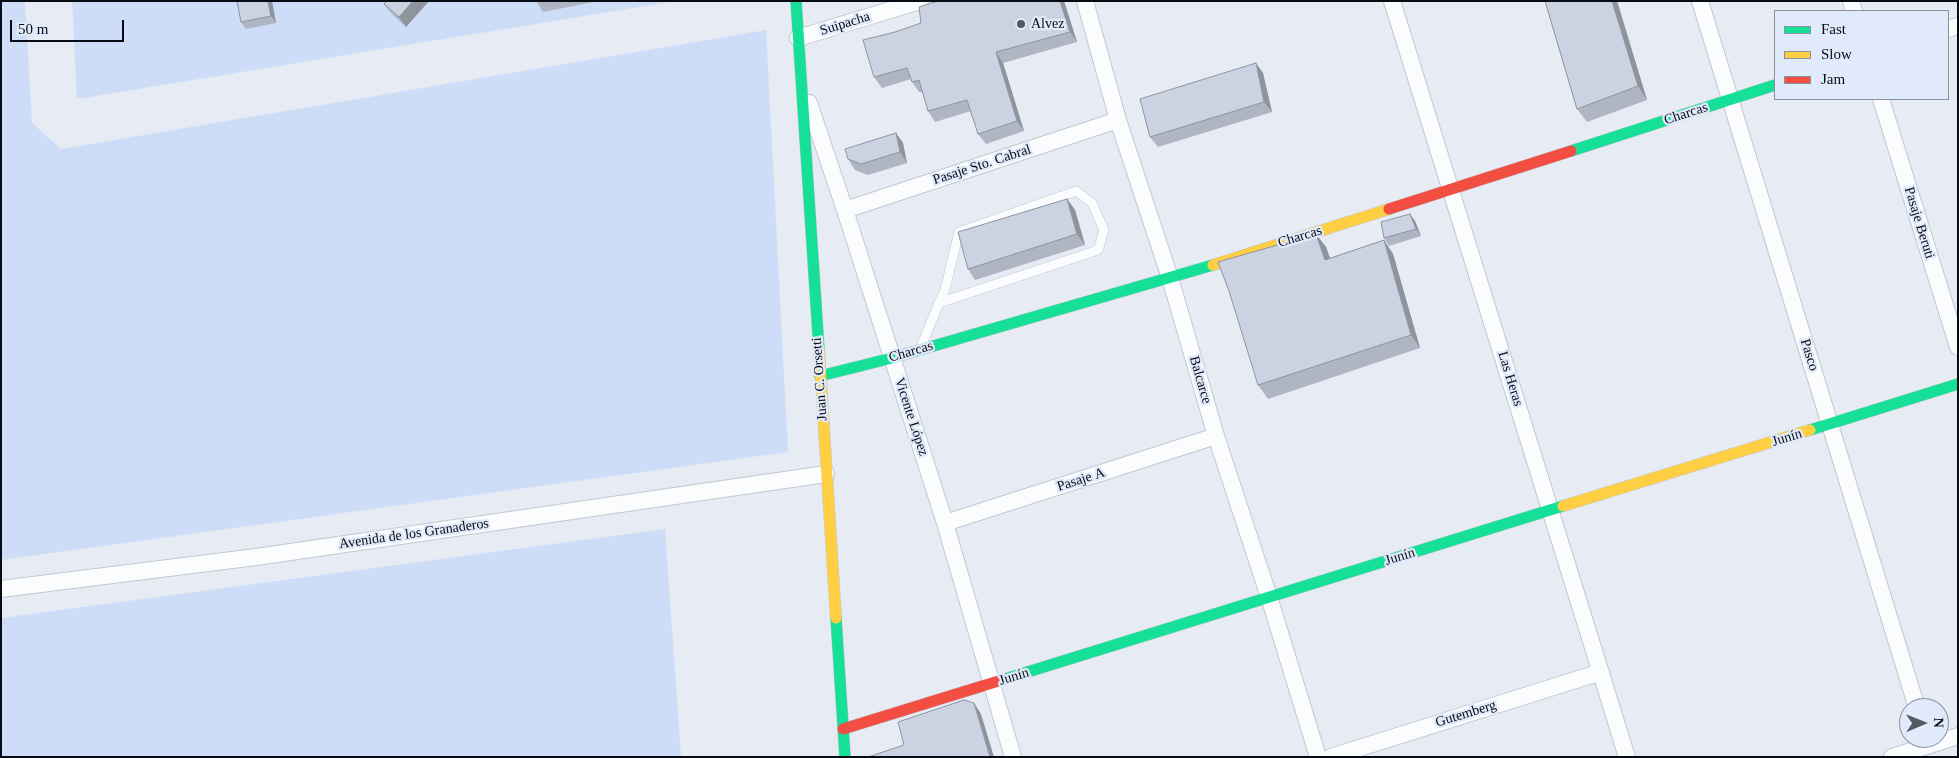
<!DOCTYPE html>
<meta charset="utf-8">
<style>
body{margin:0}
#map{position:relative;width:1959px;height:758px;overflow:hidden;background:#e6ebf4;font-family:"Times New Roman",serif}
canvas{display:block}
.frame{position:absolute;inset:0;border:2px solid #070c14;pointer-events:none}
.legend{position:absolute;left:1774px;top:10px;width:175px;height:90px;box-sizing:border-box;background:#e0eafa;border:1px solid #89919e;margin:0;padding:6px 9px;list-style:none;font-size:15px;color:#070c14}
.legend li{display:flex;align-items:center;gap:10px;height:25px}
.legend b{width:25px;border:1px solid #89919e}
.north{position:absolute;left:1899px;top:698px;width:50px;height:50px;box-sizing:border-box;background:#e0eafa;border:1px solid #89919e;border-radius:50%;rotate:89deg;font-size:14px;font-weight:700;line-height:20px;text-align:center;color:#070c14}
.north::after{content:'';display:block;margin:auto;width:18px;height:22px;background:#555a62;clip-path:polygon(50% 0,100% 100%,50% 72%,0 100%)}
.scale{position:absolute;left:10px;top:20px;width:114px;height:22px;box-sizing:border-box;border:2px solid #070c14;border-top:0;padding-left:6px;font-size:15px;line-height:18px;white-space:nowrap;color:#070c14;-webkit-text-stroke:4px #e0eafa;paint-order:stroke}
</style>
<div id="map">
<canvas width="1959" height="758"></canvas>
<div class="frame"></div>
<ul class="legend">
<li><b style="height:6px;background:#16e098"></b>Fast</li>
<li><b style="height:6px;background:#ffcf43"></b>Slow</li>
<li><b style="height:6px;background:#f24e42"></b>Jam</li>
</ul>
<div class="north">N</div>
<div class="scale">50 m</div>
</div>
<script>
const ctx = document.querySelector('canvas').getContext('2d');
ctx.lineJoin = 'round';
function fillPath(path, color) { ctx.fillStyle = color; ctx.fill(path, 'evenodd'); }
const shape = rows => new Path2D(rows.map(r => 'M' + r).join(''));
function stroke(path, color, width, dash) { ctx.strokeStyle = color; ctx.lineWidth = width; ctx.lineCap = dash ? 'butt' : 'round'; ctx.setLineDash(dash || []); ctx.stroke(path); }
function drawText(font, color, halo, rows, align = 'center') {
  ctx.font = font + ' "Times New Roman",serif'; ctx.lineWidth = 4.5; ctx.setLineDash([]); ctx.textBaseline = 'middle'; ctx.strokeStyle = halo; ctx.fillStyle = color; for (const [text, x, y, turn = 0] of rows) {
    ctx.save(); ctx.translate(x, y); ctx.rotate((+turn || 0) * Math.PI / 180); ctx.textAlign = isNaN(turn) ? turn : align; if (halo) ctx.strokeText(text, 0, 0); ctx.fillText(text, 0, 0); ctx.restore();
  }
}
const green = shape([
 [1,1,25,1,32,123,61,149,766,30,788,452,1,560],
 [72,1,676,1,77,99],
 [665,529,681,757,1,757,1,618]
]);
const lane = shape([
 [921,347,939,303,945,290,959,232,1076,191,1092,203,1104,230,1098,250,939,303]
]);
const street = shape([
 [1085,1,1118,120,1170,278,1216,436,1269,597,1318,757],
 [1392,1,1627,757],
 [1700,1,1917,708],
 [1851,1,1854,11],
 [1948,29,1958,26],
 [798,38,920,1],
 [1881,99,1958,347],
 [809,103,845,210,945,523,1013,757],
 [845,210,1118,120],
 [945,523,1216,436],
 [1,589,256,557,826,474],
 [1331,757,1601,672],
 [1892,757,1958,736]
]);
const fast = shape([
 [796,1,819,350],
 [1571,151,1775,85],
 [820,376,892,358,1213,265],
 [1810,430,1958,384],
 [836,618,845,757],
 [1005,679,1563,506]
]);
const slow = shape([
 [1213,265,1389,209],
 [819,350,836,618],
 [1563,506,1810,430]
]);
const jam = shape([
 [1389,209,1571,151],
 [843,729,1005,679]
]);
const wall = shape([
 [237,1,272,1,276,23,246,29,241,22],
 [429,1,406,27,392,14,384,4],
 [536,1,599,1,543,12],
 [1064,1,1077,42,1003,63,1024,131,986,144,978,134,971,111,935,122,928,111,922,92,919,92,912,82,911,79,882,88,874,77],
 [1545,1,1617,1,1647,100,1587,122,1577,109],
 [1263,73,1272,112,1158,147,1150,137],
 [896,133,903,143,907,163,868,175,855,170,848,159],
 [1067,199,1075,210,1085,245,975,280,968,269],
 [1410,214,1415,221,1421,236,1389,246,1384,238],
 [1316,234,1326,247,1330,258,1384,240,1393,254,1420,348,1268,399,1258,385]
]);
const shadedWall = shape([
 [268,1,272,1,276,23,271,16],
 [413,1,429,1,406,27,399,17],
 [1060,1,1064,1,1077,42,1070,32],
 [1612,1,1617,1,1647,100,1638,86],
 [996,52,1003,63,1024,131,1017,121],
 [1256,63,1263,73,1272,112,1264,102],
 [896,133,903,143,907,163,900,152],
 [1067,199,1075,210,1085,245,1077,234],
 [1410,214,1415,221,1421,236,1416,229],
 [1316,234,1326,247,1335,273,1325,260],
 [1384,240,1393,254,1420,348,1411,335],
 [974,703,981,714,994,757,990,757]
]);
const building = shape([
 [237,1,268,1,271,16,241,22,237,1],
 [387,1,413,1,399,17,384,4,387,1],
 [938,1,1060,1,1070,32,996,52,1017,121,978,134,967,100,928,111,919,80,912,82,907,68,874,77,863,40,895,32,921,23,919,7,938,1],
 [1545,1,1612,1,1638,86,1577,109,1545,1],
 [1256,63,1264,102,1150,137,1140,99,1256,63],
 [896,133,900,152,861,164,848,159,845,149,896,133],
 [1067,199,1077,234,968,269,958,232,1067,199],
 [1410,214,1416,229,1384,238,1381,222,1410,214],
 [1316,234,1325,260,1384,240,1411,335,1258,385,1229,291,1218,262,1316,234],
 [964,700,974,703,990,757,868,757,904,745,898,722,964,700]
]);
const markers = [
 [1021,24,5,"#555a62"]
];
const streetNames = [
 ["Suipacha",845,24,-17],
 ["Charcas",1686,114,-18],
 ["Pasaje Sto. Cabral",982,165,-18],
 ["Pasaje Beruti",1919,223,73],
 ["Charcas",1300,237,-17],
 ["Charcas",911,352,-16],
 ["Pasco",1809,355,73],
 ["Juan C. Orsetti",820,379,-94],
 ["Las Heras",1510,379,73],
 ["Balcarce",1200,380,74],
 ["Vicente López",911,417,72],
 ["Junín",1787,438,-17],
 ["Pasaje A",1081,480,-18],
 ["Avenida de los Granaderos",414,534,-8],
 ["Junín",1400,557,-17],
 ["Junín",1014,677,-17],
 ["Gutemberg",1466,714,-17]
];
const poiNames = [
 ["Alvez",1031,24]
];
fillPath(green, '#cdddf8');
stroke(lane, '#c3c8d0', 10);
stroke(street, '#c3c8d0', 18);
stroke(fast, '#c3c8d0', 12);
stroke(slow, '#c3c8d0', 12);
stroke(jam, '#c3c8d0', 12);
stroke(lane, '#fbfcfd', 9);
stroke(street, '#fbfcfd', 16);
stroke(fast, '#16e098', 11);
stroke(slow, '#ffcf43', 11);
stroke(jam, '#f24e42', 11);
fillPath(wall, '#afb5c2');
fillPath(shadedWall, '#8e949e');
fillPath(building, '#cbd3e2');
stroke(building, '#8e949e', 1);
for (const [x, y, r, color] of markers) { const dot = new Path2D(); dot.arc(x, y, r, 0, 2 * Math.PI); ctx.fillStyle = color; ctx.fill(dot); stroke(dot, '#e0eafa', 2); }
drawText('14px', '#070c14', '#e0eafa', streetNames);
drawText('14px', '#070c14', '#e0eafa', poiNames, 'left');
</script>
